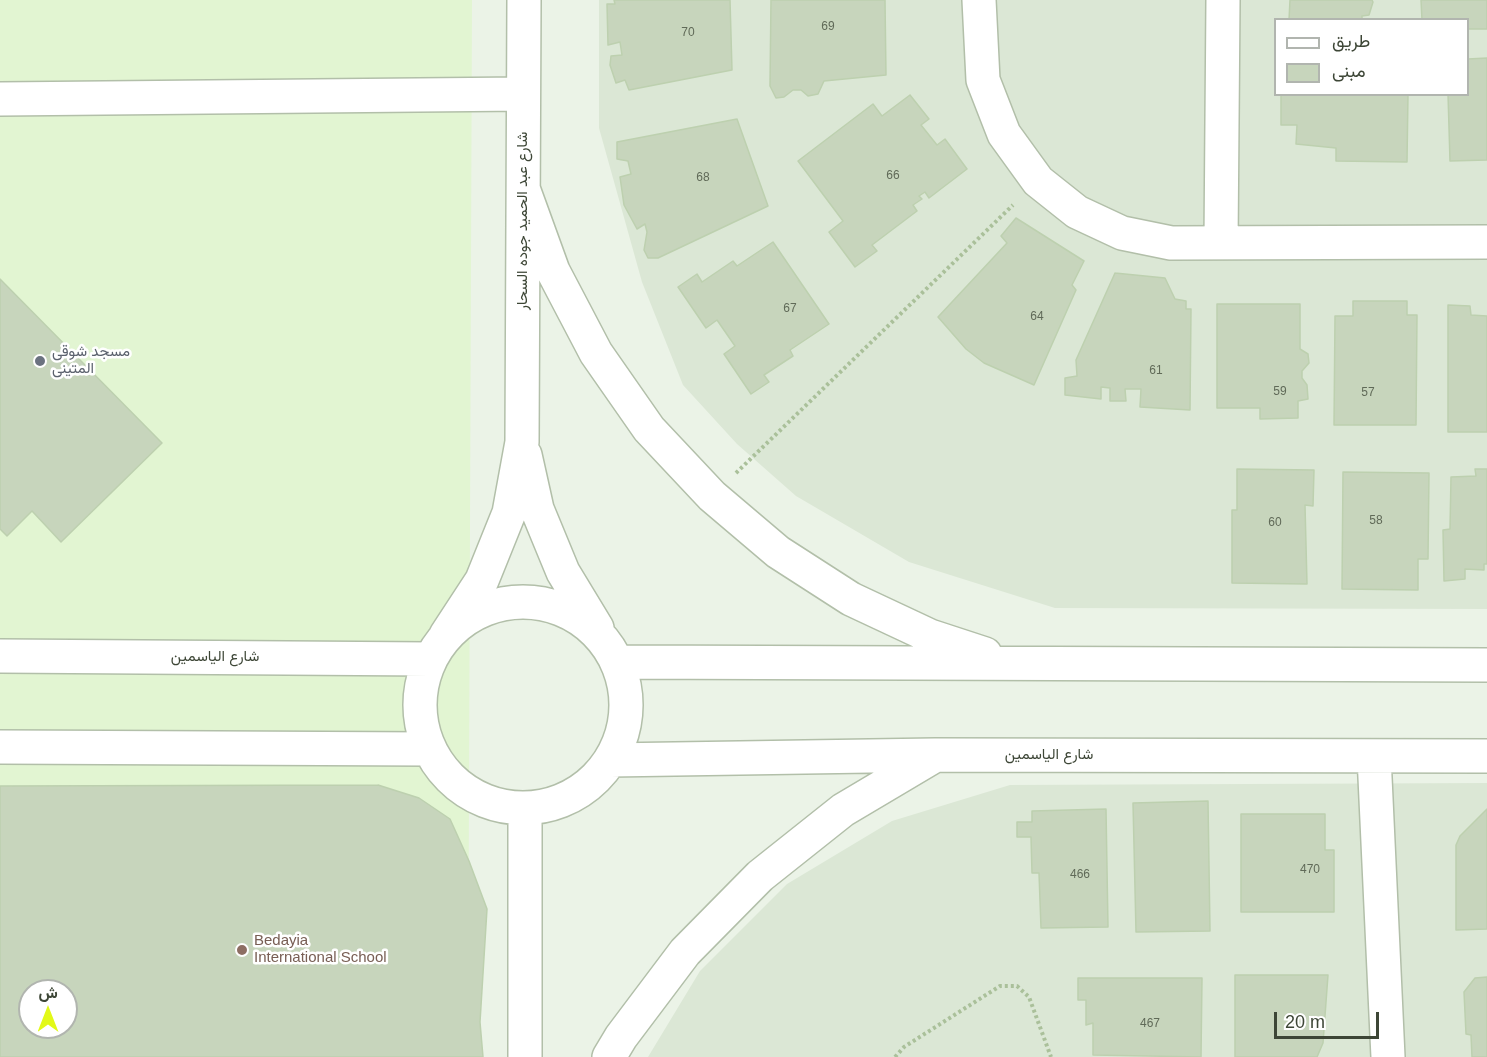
<!DOCTYPE html>
<meta charset="utf-8">
<style>
body{margin:0}
#map{position:relative;width:1487px;height:1057px;overflow:hidden;background:#ebf3e7;font-family:Helvetica,Vazirmatn,sans-serif}
canvas{display:block}
.legend{position:absolute;left:1274px;top:18px;width:195px;height:78px;box-sizing:border-box;background:#fff;border:2px solid #b1b5af;margin:0;padding:8px 10px;list-style:none;font-size:18px;color:#3d4636}
.legend li{display:flex;align-items:center;gap:12px;height:30px}
.legend b{width:30px;border:2px solid #b1b5af}
.north{position:absolute;left:18px;top:979px;width:60px;height:60px;box-sizing:border-box;background:#fff;border:2px solid #b1b5af;border-radius:50%;rotate:0deg;font-size:16px;font-weight:700;line-height:24px;text-align:center;color:#3d4636}
.north::after{content:'';display:block;margin:auto;width:21px;height:27px;background:#e2f918;clip-path:polygon(50% 0,100% 100%,50% 72%,0 100%)}
.scale{position:absolute;left:1274px;top:1012px;width:105px;height:27px;box-sizing:border-box;border:3px solid #3d4636;border-top:0;padding-left:8px;font-size:18px;line-height:21px;white-space:nowrap;color:#3d4636;-webkit-text-stroke:4px #fff;paint-order:stroke}
</style>
<div id="map">
<canvas width="1487" height="1057"></canvas>
<ul class="legend">
<li><b style="height:8px;background:#fff"></b>طريق</li>
<li><b style="height:16px;background:#c7d5bc"></b>مبنى</li>
</ul>
<div class="north">ش</div>
<div class="scale">20 m</div>
</div>
<script>
const ctx = document.querySelector('canvas').getContext('2d');
ctx.lineJoin = 'round';
function fillPath(path, color) { ctx.fillStyle = color; ctx.fill(path, 'evenodd'); }
const shape = rows => new Path2D(rows.map(r => 'M' + r).join(''));
function stroke(path, color, width, dash) { ctx.strokeStyle = color; ctx.lineWidth = width; ctx.lineCap = dash ? 'butt' : 'round'; ctx.setLineDash(dash || []); ctx.stroke(path); }
function drawText(font, color, halo, rows, align = 'center') {
  ctx.font = font + ' Helvetica,Vazirmatn,sans-serif'; ctx.lineWidth = 5; ctx.setLineDash([]); ctx.textBaseline = 'middle'; ctx.strokeStyle = halo; ctx.fillStyle = color; for (const [text, x, y, turn = 0] of rows) {
    ctx.save(); ctx.translate(x, y); ctx.rotate((+turn || 0) * Math.PI / 180); ctx.textAlign = isNaN(turn) ? turn : align; if (halo) ctx.strokeText(text, 0, 0); ctx.fillText(text, 0, 0); ctx.restore();
  }
}
const residential = shape([
 [599,0,1487,0,1487,609,1055,608,909,562,796,496,737,444,683,385,642,282,599,128],
 [1276,20,1468,20,1468,94,1276,94],
 [1487,783,1487,1057,648,1057,700,971,787,884,892,821,1010,785]
]);
const commercial = shape([
 [0,0,472,0,468,1057,0,1057],
 [30,991,66,991,66,1027,30,1027]
]);
const building = shape([
 [614,0,730,0,732,70,629,90,625,80,616,83,610,65,611,56,622,55,620,42,608,45,607,4,615,4,614,0],
 [771,0,885,0,886,75,824,81,818,94,808,96,801,90,793,90,784,97,776,98,770,86,771,0],
 [1290,0,1372,0,1373,2,1369,15,1362,16,1362,20,1289,20,1290,0],
 [1421,0,1487,0,1487,29,1468,29,1468,20,1422,20,1421,0],
 [1487,58,1487,160,1450,161,1448,94,1468,94,1468,59,1487,58],
 [1281,94,1408,94,1407,162,1336,161,1336,148,1296,144,1297,125,1281,125,1281,94],
 [910,95,929,119,921,125,937,145,945,139,967,169,929,198,925,192,919,196,922,199,913,205,917,211,872,245,877,251,855,267,829,232,843,221,798,161,873,104,882,116,910,95],
 [737,119,768,206,658,258,648,258,644,250,647,232,645,224,637,229,624,205,620,177,631,174,628,161,617,159,617,142,737,119],
 [1016,218,1084,261,1072,285,1076,290,1034,385,984,363,966,349,938,317,1007,243,1001,236,1016,218],
 [773,242,829,324,790,350,793,356,764,375,769,382,751,394,724,354,735,346,717,320,706,328,678,287,697,274,702,282,733,261,737,266,773,242],
 [1115,273,1165,278,1175,299,1186,301,1186,309,1191,309,1190,410,1140,407,1141,389,1125,389,1126,401,1110,401,1110,388,1101,387,1101,399,1065,395,1065,378,1077,376,1076,360,1115,273],
 [0,279,162,443,61,542,32,511,7,536,0,529,0,279],
 [1353,301,1407,301,1407,315,1417,315,1416,425,1334,425,1335,316,1353,316,1353,301],
 [1217,304,1300,304,1300,349,1308,354,1309,363,1302,371,1302,378,1307,385,1308,399,1298,401,1298,418,1260,419,1260,408,1217,408,1217,304],
 [1448,305,1470,306,1471,315,1487,316,1487,432,1448,432,1448,305],
 [1237,469,1314,470,1313,506,1305,505,1307,584,1232,583,1232,510,1237,510,1237,469],
 [1475,469,1487,469,1487,564,1484,564,1484,570,1465,569,1465,579,1444,581,1443,530,1450,529,1451,477,1476,476,1475,469],
 [1343,472,1429,473,1428,559,1418,559,1418,590,1342,589,1343,472],
 [378,785,419,798,450,819,469,861,487,909,480,1022,483,1057,0,1057,0,786,378,785],
 [30,991,66,991,66,1027,30,1027,30,991],
 [1208,801,1210,931,1136,932,1133,803,1208,801],
 [1106,809,1108,927,1041,928,1039,873,1032,873,1031,837,1017,837,1017,822,1032,822,1032,811,1106,809],
 [1487,809,1487,929,1456,930,1456,845,1460,836,1487,809],
 [1241,814,1325,814,1325,850,1334,850,1334,912,1241,912,1241,814],
 [1235,975,1328,975,1323,1043,1317,1057,1235,1057,1235,975],
 [1487,977,1487,1057,1472,1057,1471,1035,1466,1034,1464,992,1475,978,1487,977],
 [1078,978,1202,978,1201,1057,1093,1055,1093,1023,1086,1025,1086,1000,1078,1000,1078,978]
]);
const path = shape([
 [736,473,1013,205],
 [895,1057,904,1047,1000,986,1017,986,1029,997,1051,1057]
]);
const minor = shape([
 [979,0,983,80,1004,134,1038,181,1077,212,1122,233,1171,243,1487,242],
 [0,99,523,94],
 [524,191,553,271,596,353,649,429,712,496,778,552,851,599,930,636,985,654],
 [1221,243,1223,0],
 [525,455,537,509,563,572,597,628],
 '420 705a103 103 0 1 1 206 0a103 103 0 1 1-206 0Z',
 [446,635,482,580,509,513,522,442,524,0],
 [0,656,430,659],
 [618,662,1487,665],
 [0,747,430,749],
 [1374,756,1388,1057],
 [610,760,935,755,1487,756],
 [525,808,525,1057],
 [609,1057,621,1037,685,952,760,876,843,810,934,756]
]);
const markers = [
 [40,361,6,"#6b7280"],
 [242,950,6,"#8d6e63"]
];
const numberNames = [
 ["69",828,27],
 ["70",688,33],
 ["66",893,176],
 ["68",703,178],
 ["67",790,309],
 ["64",1037,317],
 ["61",1156,371],
 ["59",1280,392],
 ["57",1368,393],
 ["58",1376,521],
 ["60",1275,523],
 ["470",1310,870],
 ["466",1080,875],
 ["467",1150,1024]
];
const streetNames = [
 ["شارع عبد الحميد جوده السحار",523,221,-90],
 ["شارع الياسمين",215,657],
 ["شارع الياسمين",1049,755]
];
const worshipNames = [
 ["مسجد شوقى",52,352],
 ["المتينى",52,369]
];
const educationNames = [
 ["Bedayia",254,941],
 ["International School",254,958]
];
fillPath(residential, '#dbe7d5');
fillPath(commercial, '#e2f5d2');
fillPath(building, '#c7d5bc');
stroke(building, '#bdd0af', 1.5);
stroke(minor, '#b2bfa9', 36);
stroke(path, '#aac09a', 4, [3, 3]);
stroke(minor, '#fff', 33);
for (const [x, y, r, color] of markers) { const dot = new Path2D(); dot.arc(x, y, r, 0, 2 * Math.PI); ctx.fillStyle = color; ctx.fill(dot); stroke(dot, '#fff', 2); }
drawText('12px', '#606a58', null, numberNames);
drawText('15px', '#3d4636', '#fff', streetNames);
drawText('15px', '#5b616d', '#fff', worshipNames, 'left');
drawText('15px', '#785e54', '#fff', educationNames, 'left');
</script>
